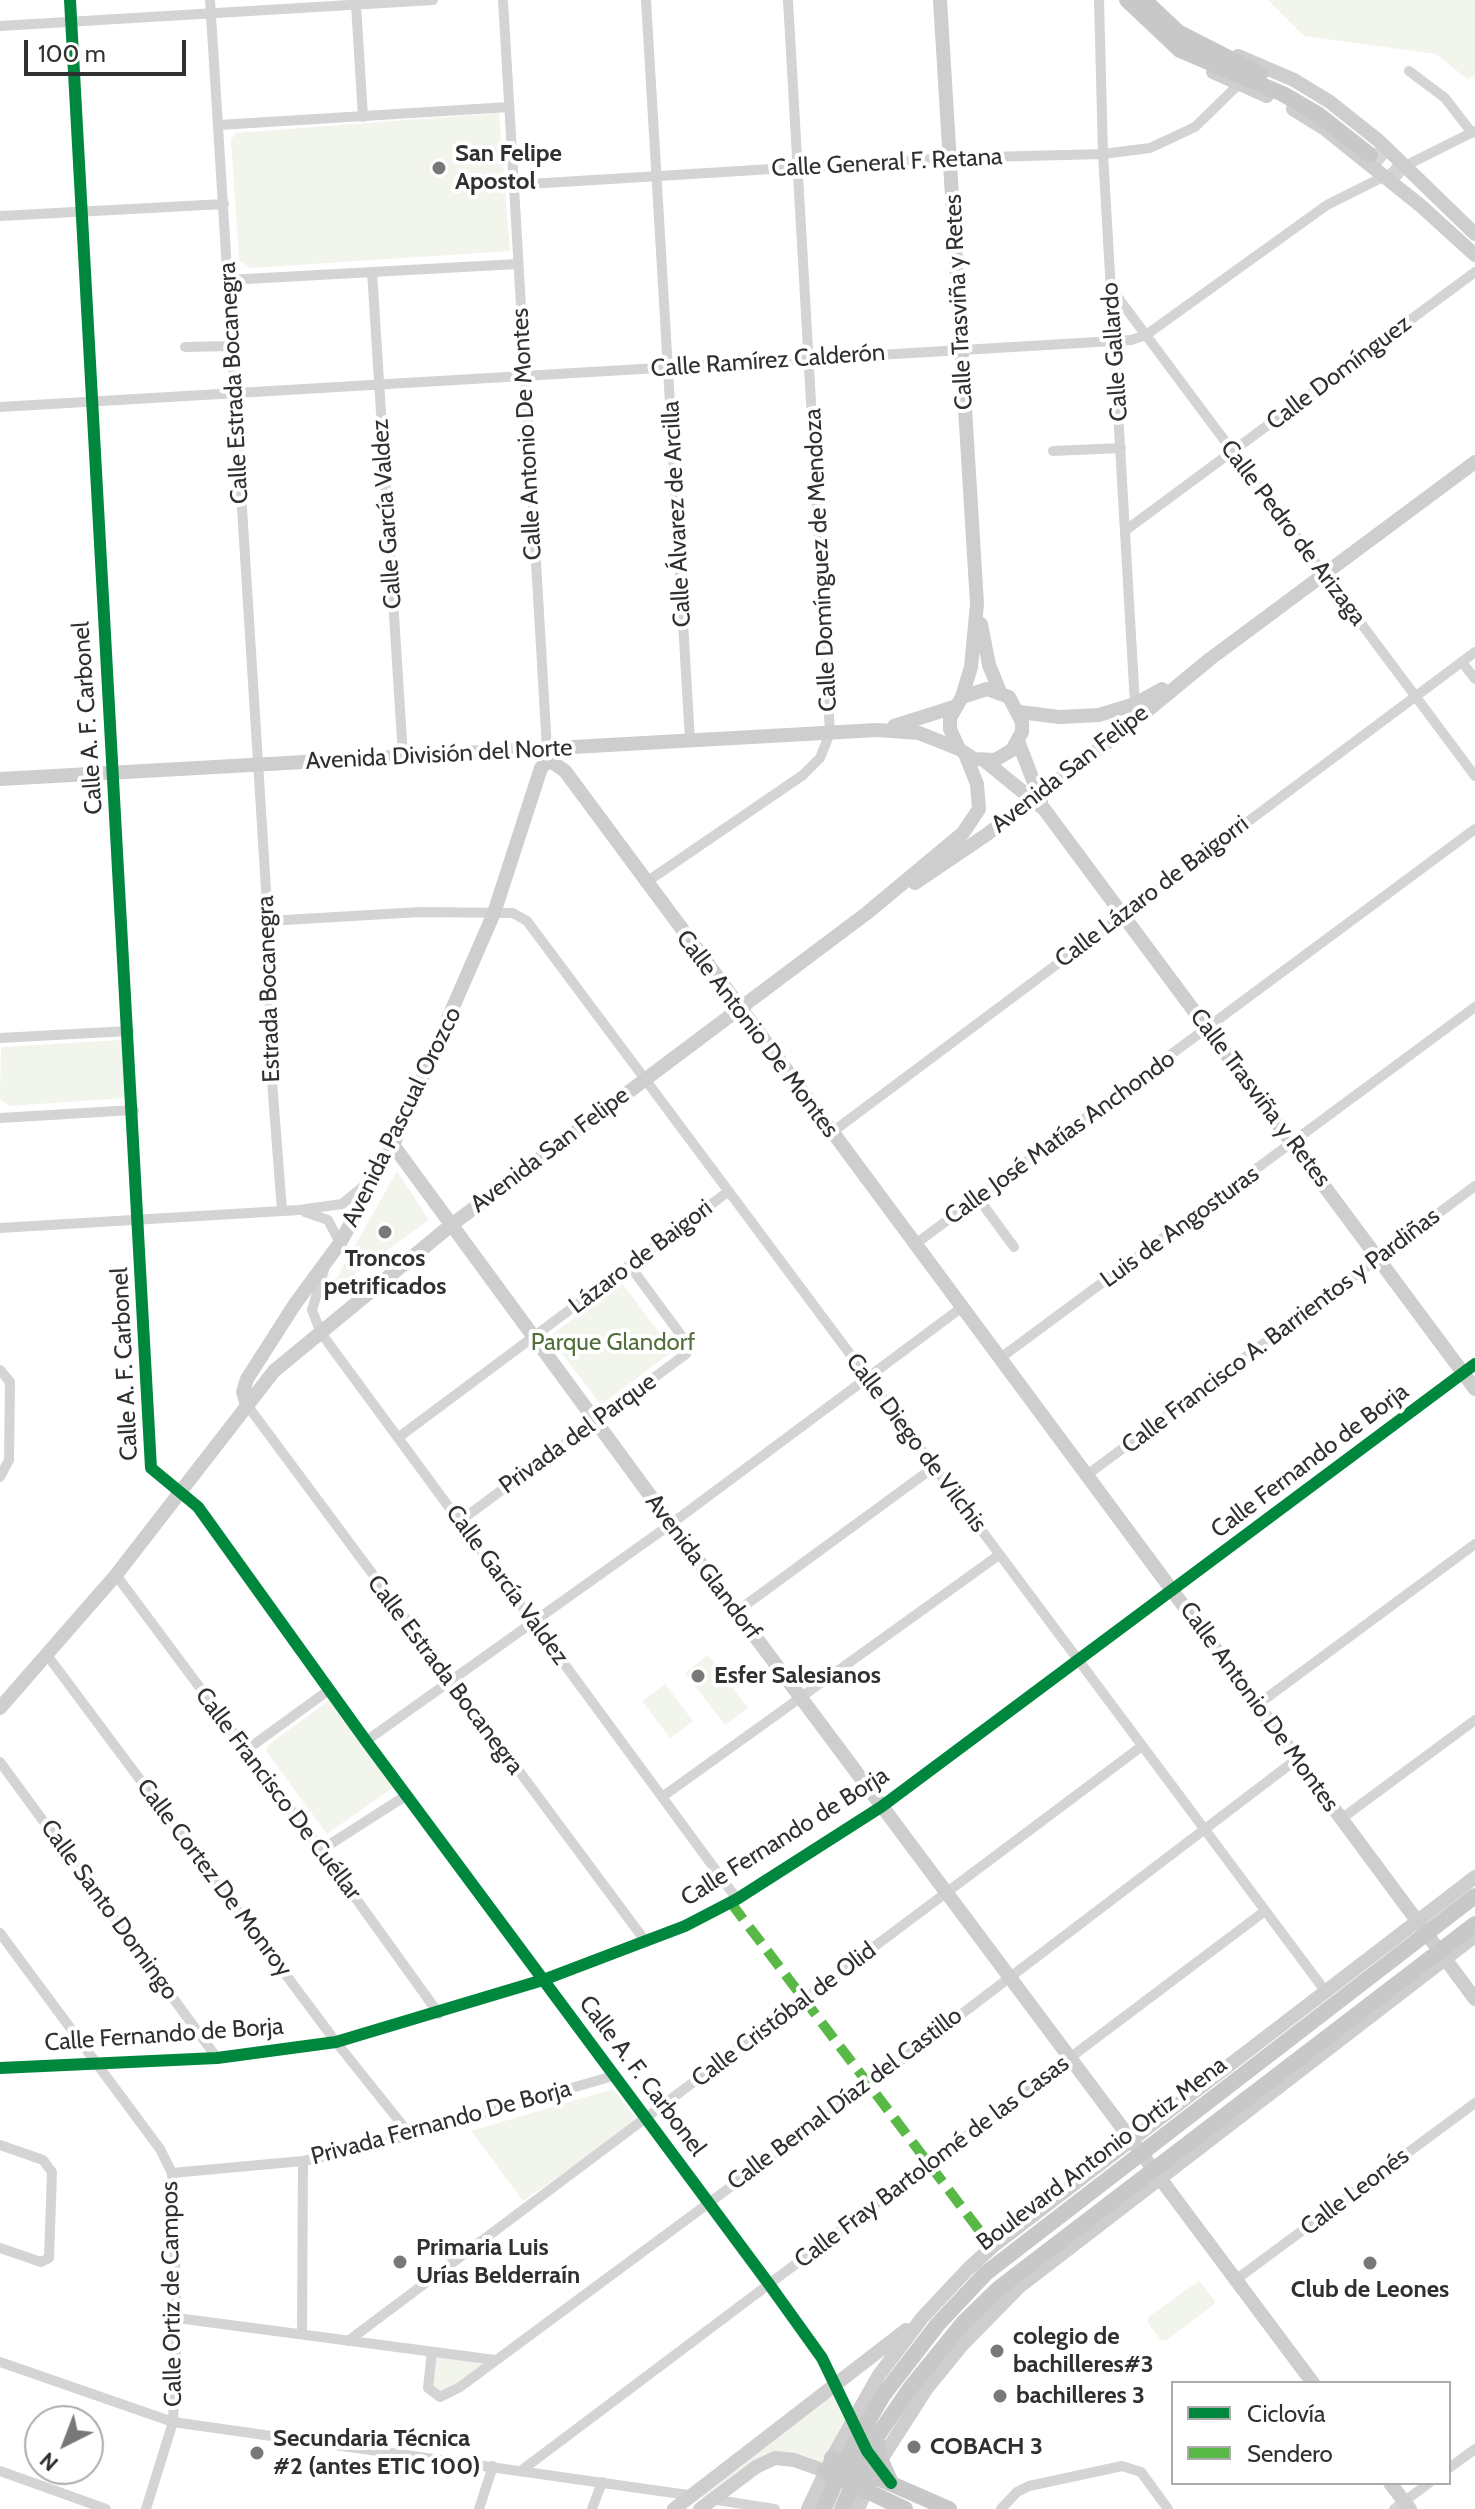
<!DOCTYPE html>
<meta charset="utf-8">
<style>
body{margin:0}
#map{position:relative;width:1475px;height:2509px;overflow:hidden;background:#fff;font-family:Cabin,sans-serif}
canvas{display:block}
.legend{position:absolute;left:1171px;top:2381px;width:280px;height:104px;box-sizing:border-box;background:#fff;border:2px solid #acacac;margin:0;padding:10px 14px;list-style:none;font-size:24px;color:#303030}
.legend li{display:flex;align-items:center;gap:16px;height:40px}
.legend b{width:40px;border:2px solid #acacac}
.north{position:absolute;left:24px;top:2405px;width:80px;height:80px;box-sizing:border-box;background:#fff;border:2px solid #acacac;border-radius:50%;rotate:222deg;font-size:22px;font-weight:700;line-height:32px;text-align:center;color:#303030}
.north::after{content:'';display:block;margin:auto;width:28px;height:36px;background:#787878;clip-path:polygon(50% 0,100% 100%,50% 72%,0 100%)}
.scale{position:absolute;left:24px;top:40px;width:162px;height:36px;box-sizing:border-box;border:4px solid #303030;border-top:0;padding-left:10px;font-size:24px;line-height:28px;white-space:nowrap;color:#303030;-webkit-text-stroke:6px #fff;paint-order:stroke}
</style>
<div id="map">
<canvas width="1475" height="2509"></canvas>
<ul class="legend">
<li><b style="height:10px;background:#00873e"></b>Ciclovía</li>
<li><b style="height:10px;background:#58b947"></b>Sendero</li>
</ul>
<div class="north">N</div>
<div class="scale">100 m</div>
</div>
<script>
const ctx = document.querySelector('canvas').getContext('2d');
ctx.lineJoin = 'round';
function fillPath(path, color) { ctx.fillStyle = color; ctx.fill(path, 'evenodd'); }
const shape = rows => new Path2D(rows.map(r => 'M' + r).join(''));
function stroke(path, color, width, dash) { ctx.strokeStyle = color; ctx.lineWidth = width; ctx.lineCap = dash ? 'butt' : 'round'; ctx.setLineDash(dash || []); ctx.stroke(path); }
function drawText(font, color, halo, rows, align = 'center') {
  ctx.font = font + ' Cabin,sans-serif'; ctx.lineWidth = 8; ctx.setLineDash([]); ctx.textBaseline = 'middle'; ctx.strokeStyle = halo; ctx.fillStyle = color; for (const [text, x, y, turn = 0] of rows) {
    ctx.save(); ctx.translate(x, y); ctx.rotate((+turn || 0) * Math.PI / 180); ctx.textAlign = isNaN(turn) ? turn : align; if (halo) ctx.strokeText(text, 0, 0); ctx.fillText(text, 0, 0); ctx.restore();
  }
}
const green = shape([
 [1268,0,1475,0,1475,75,1467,79,1436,54,1304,36],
 [499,113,510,251,251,268,239,260,231,140,236,133],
 [122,1040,124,1098,10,1106,0,1099,1,1047],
 [397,1171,429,1220,338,1286,336,1279],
 [622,1283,673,1351,601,1405,551,1339,551,1335],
 [708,1655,748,1708,725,1725,685,1673],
 [665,1684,693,1721,670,1738,642,1701],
 [328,1701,332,1701,394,1787,327,1834,266,1751,267,1746],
 [613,2089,638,2121,523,2201,471,2131],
 [1199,2281,1215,2301,1213,2305,1166,2341,1161,2340,1148,2323,1148,2317],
 [432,2352,495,2360,440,2397,428,2386],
 [836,2386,851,2420,825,2471,785,2458,712,2499,691,2496]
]);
const primaryTunnel = shape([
 [1374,149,1408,178]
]);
const street = shape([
 [70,0,151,1468,198,1507,366,1741,822,2358,855,2424],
 [210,0,268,921,272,1081,282,1211],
 [503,0,547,749],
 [646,0,690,740],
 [1099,0,1103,154,1135,704],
 [356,5,363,117],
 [0,26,433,0],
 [1409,71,1445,98,1472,133],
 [219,125,509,107],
 [513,185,950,158,1103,154,1150,148,1195,127,1239,84],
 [0,216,224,204],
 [372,272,403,756],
 [228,280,517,264],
 [1113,291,1475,776],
 [185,347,231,346],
 [0,407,1131,340,1146,335,1327,205,1475,131],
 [1053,451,1121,448],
 [1126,530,1475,272],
 [1462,662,1475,679],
 [645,883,803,775,820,758,830,733,788,0],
 [268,921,420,912,513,913,527,921,1326,1992],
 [0,1038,129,1031],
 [0,1118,134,1110],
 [831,1133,1475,652],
 [978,1198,1014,1247],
 [305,1212,328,1220,340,1243],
 [0,1228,299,1210,342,1204,369,1182],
 [914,1245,1475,829],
 [324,1270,312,1310,321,1333,737,1899],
 [999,1359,1475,1007],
 [0,1370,10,1382,9,1460,0,1477],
 [247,1405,646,1942],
 [399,1437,729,1191],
 [1087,1475,1475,1186],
 [460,1521,686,1354,689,1346,630,1266],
 [116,1575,321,1850,439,2014],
 [736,1612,934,1467],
 [47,1655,336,2042,412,2137],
 [1257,1705,1475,1544],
 [366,1741,671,1524,961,1308],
 [245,1751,329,1690],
 [0,1762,217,2058],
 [662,1797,999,1555],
 [1341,1819,1475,1720],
 [321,1850,407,1795],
 [0,1933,160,2149,172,2173,177,2318,173,2422,146,2509],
 [0,2068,217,2058,336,2042,543,1980,685,1926,737,1899,881,1807,1475,1364],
 [0,2145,43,2160,52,2172,49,2258,41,2262,0,2248],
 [172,2173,303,2161,357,2150,613,2076],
 [1234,2281,1475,2103],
 [177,2318,495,2360],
 [302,2334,303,2161],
 [348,2341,1142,1746],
 [432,2352,428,2388,440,2397,460,2387,867,2086,1297,1759],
 [0,2362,173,2422,695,2496],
 [1449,2468,1475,2449],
 [522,2470,1265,1911],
 [0,2471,106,2509],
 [710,2499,775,2509],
 [479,2509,493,2466],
 [592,2509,602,2482],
 [1001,2509,1017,2492,1029,2486,1122,2466,1141,2472,1168,2509],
 [1394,2509,1429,2483]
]);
const secondary = shape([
 [940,0,977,604,971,667,962,697,950,718,950,729,959,749,974,759,995,760,1012,750,1022,732,1022,722,1009,697,987,689,962,697],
 [1238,56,1294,80,1330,102,1379,141,1475,234],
 [1213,72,1267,96],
 [1293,109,1325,129,1421,206,1475,255],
 [981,624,989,665,1000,692],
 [1020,712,1059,717,1099,715,1135,704,1162,689],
 [894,726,954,707],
 [1018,741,1041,801],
 [549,760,565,771,1475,1999],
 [985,761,1044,809,1475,1389],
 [0,779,877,730,919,733,959,749],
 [915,883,986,835,1125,729,1210,659,1475,462],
 [393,1145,671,1524,1313,2383],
 [247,1405,243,1392,247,1379,295,1304,340,1243,393,1145,494,913,541,768,549,760],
 [0,1708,116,1575,274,1371,450,1226,867,913,963,833,979,809,977,784,965,754],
 [1390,2483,1410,2509],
 [674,2509,906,2330],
 [700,2509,756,2467,775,2458,794,2460,825,2471],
 [808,2509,832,2458,879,2375,922,2318,968,2269,992,2247,1475,1877],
 [858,2509,877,2466,927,2388,962,2345,1019,2287,1475,1936]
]);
const primary = shape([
 [1127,0,1180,50,1283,94,1319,115,1370,155],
 [1144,0,1178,32,1260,74],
 [876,2436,879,2456,891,2483],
 [832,2458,949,2509],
 [825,2471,905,2509],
 [824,2509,844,2462,884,2394,938,2324,986,2273,1475,1896],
 [842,2509,867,2451,911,2387,963,2323,999,2288,1475,1924]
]);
const quiet = shape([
 [731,1903,992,2247]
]);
const cycleway = shape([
 [70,0,151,1468,198,1507,366,1741,769,2284,822,2358,867,2451,891,2483],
 [0,2068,217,2058,336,2042,543,1980,685,1926,737,1899,881,1807,1475,1364]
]);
const markers = [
 [439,168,8,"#787878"],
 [385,1232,8,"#787878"],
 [698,1676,8,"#787878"],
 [400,2262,8,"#787878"],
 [1370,2263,8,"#787878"],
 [997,2351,8,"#787878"],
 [1000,2396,8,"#787878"],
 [914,2447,8,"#787878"],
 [257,2453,8,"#787878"]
];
const poiNames = [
 ["San Felipe",455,154],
 ["Apostol",455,182],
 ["Troncos",385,1259,"center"],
 ["petrificados",385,1287,"center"],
 ["Esfer Salesianos",714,1676],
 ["Primaria Luis",416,2248],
 ["Urías Belderraín",416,2276],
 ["Club de Leones",1370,2290,"center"],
 ["colegio de",1013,2337],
 ["bachilleres#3",1013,2365],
 ["bachilleres 3",1016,2396],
 ["Secundaria Técnica",273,2439],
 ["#2 (antes ETIC 100)",273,2467],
 ["COBACH 3",930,2447]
];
const streetNames = [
 ["Calle General F. Retana",887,163,-3],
 ["Calle Trasviña y Retes",959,302,-93],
 ["Calle Gallardo",1115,352,-94],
 ["Calle Ramírez Calderón",768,361,-4],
 ["Calle Domínguez",1339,373,-37],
 ["Calle Estrada Bocanegra",234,383,-93],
 ["Calle Antonio De Montes",527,434,-93],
 ["Calle García Valdez",387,514,-94],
 ["Calle Álvarez de Arcilla",677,514,-93],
 ["Calle Pedro de Arizaga",1293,533,53],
 ["Calle Domínguez de Mendoza",821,560,-93],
 ["Calle A. F. Carbonel",88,718,-94],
 ["Avenida División del Norte",439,755,-3],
 ["Avenida San Felipe",1070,769,-38],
 ["Calle Lázaro de Baigorri",1152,892,-37],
 ["Estrada Bocanegra",269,989,-92],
 ["Calle Antonio De Montes",757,1034,53],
 ["Calle Trasviña y Retes",1260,1098,53],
 ["Avenida Pascual Orozco",402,1117,-64],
 ["Calle José Matías Anchondo",1060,1138,-36],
 ["Avenida San Felipe",550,1150,-37],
 ["Luis de Angosturas",1180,1227,-36],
 ["Lázaro de Baigori",641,1257,-37],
 ["Calle Francisco A. Barrientos y Pardiñas",1281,1331,-37],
 ["Calle A. F. Carbonel",125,1364,-93],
 ["Privada del Parque",578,1434,-36],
 ["Calle Diego de Vilchis",916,1443,53],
 ["Calle Fernando de Borja",1310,1461,-37],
 ["Avenida Glandorf",703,1567,53],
 ["Calle García Valdez",507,1585,54],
 ["Calle Estrada Bocanegra",445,1675,53],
 ["Calle Antonio De Montes",1259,1707,54],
 ["Calle Francisco De Cuéllar",278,1794,53],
 ["Calle Fernando de Borja",785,1837,-32],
 ["Calle Cortez De Monroy",214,1878,53],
 ["Calle Santo Domingo",109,1910,54],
 ["Calle Cristóbal de Olid",784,2015,-37],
 ["Calle Fernando de Borja",164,2035,-4],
 ["Calle A. F. Carbonel",642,2076,53],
 ["Calle Bernal Díaz del Castillo",845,2099,-37],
 ["Privada Fernando De Borja",441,2123,-15],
 ["Boulevard Antonio Ortiz Mena",1102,2154,-37],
 ["Calle Fray Bartolomé de las Casas",932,2162,-37],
 ["Calle Leonés",1355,2192,-37],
 ["Calle Ortiz de Campos",172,2294,-91]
];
const parkNames = [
 ["Parque Glandorf",613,1343]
];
fillPath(green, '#f1f5ec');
stroke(primaryTunnel, '#d6d6d6', 16, [16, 8]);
stroke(street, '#d4d4d4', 10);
stroke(secondary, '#cecece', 14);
stroke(primary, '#c8c8c8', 16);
stroke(quiet, '#58b947', 10, [20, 10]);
stroke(cycleway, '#00873e', 12);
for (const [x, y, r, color] of markers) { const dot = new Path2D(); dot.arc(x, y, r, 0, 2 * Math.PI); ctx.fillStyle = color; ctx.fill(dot); stroke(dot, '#fff', 3); }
drawText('bold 24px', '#303030', '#fff', poiNames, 'left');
drawText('24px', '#303030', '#fff', streetNames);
drawText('24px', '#526e3b', '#fff', parkNames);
</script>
